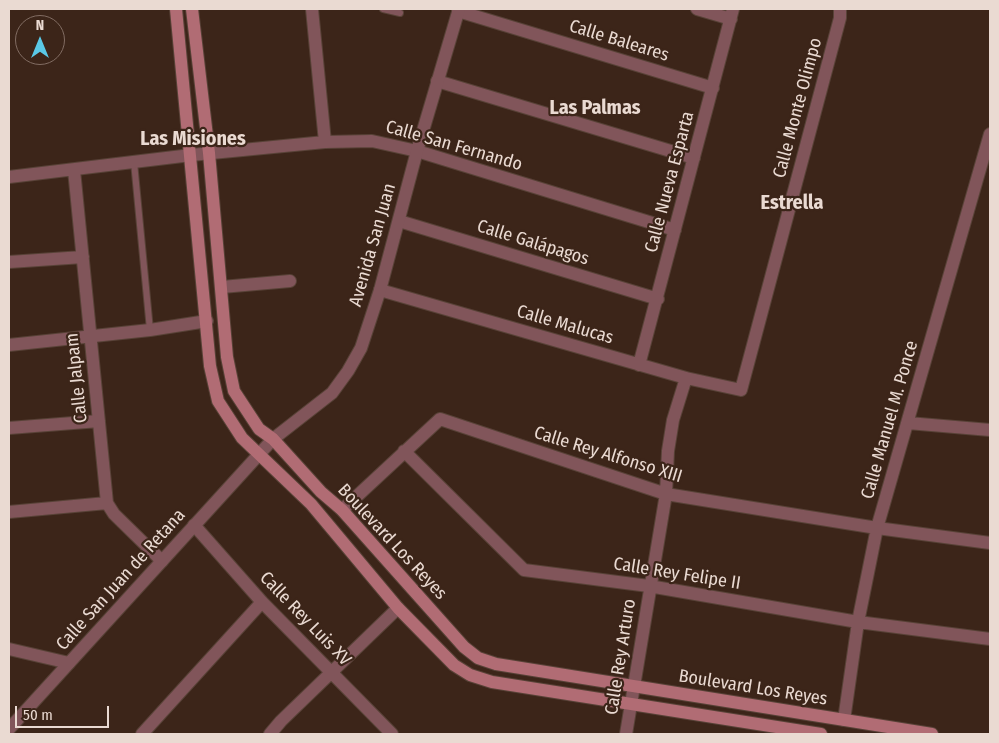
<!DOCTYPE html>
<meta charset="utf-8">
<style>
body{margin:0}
#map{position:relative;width:999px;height:743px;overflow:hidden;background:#3c2519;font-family:"Fira Sans Condensed",sans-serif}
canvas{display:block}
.frame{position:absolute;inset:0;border:10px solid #eadad2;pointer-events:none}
.north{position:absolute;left:15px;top:15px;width:50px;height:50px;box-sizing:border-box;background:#3c2519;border:1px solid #826d63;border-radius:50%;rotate:0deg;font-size:14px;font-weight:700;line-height:20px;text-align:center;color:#eadad2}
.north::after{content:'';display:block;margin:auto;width:18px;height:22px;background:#5ac8e6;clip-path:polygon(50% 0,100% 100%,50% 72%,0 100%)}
.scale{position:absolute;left:15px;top:706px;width:94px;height:22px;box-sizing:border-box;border:2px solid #eadad2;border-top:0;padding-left:6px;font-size:15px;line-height:18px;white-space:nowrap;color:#eadad2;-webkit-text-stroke:4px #3c2519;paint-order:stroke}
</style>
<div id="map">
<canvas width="999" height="743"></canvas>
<div class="frame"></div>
<div class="north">N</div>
<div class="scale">50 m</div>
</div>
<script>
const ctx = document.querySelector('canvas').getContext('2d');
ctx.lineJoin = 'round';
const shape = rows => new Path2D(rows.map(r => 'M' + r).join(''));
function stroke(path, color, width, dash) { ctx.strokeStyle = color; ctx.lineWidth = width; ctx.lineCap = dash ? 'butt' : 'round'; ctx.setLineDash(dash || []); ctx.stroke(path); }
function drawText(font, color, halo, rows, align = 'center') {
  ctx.font = font + ' "Fira Sans Condensed",sans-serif'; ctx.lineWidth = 4.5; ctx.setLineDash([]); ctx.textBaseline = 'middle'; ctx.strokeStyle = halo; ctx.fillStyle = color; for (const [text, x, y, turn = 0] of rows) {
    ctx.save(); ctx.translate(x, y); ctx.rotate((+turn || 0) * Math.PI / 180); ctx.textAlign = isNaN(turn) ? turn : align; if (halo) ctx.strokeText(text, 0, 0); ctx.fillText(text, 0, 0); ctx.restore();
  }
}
const service = shape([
 [383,9,400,13],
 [134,162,150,330]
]);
const minor = shape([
 [312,9,325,142],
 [697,9,731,19],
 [458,11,713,88],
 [437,81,694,158],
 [74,170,107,503,114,514,162,561],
 [9,177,191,155,325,142,372,141,417,151,675,230],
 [399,221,658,299],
 [9,262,83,257],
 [222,287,290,281],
 [380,290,686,378,741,390,840,18,840,9],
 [9,345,150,330,207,321],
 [639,365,733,9],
 [908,423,990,430],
 [9,428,99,421],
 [404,451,524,570,649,586,858,622,990,639],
 [342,510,440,419,666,494,877,528,990,543],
 [9,512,107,503],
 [194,525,262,602,392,734],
 [9,649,69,663],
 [844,720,858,622,877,528,990,134],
 [142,734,262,602],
 [270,734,281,721,398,608],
 [626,734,666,494,668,451,673,420,686,378]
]);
const tertiary = shape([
 [9,729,273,439,332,393,348,371,361,348,380,290,417,151,459,9]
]);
const secondary = shape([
 [176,9,210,366,218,401,242,438,311,504,398,608,454,665,470,675,492,682,821,734],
 [192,9,209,153,227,357,234,391,259,429,273,439,321,492,342,510,464,647,478,658,496,664,932,734]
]);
const streetNames = [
 ["Calle Baleares",619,41,17],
 ["Calle Monte Olimpo",798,108,-75],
 ["Calle San Fernando",454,146,16],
 ["Calle Nueva Esparta",670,182,-75],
 ["Calle Galápagos",533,243,17],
 ["Avenida San Juan",373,245,-74],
 ["Calle Malucas",565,325,16],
 ["Calle Jalpam",77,378,-96],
 ["Calle Manuel M. Ponce",890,420,-74],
 ["Calle Rey Alfonso XIII",608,455,17],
 ["Boulevard Los Reyes",392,542,47],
 ["Calle Rey Felipe II",677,574,9],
 ["Calle San Juan de Retana",121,580,-48],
 ["Calle Rey Luis XV",305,619,46],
 ["Calle Rey Arturo",621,657,-81],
 ["Boulevard Los Reyes",753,688,9]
];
const quarterNames = [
 ["Las Palmas",595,108],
 ["Las Misiones",193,139],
 ["Estrella",792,203]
];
stroke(service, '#584237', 8);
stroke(minor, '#584237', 14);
stroke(tertiary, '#584237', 14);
stroke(secondary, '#584237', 14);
stroke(service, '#81555a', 6);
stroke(minor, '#81555a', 12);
stroke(tertiary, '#81555a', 12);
stroke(secondary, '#b16c74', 12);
drawText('18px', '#eadad2', '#3c2519', streetNames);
drawText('bold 20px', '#eadad2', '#3c2519', quarterNames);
</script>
